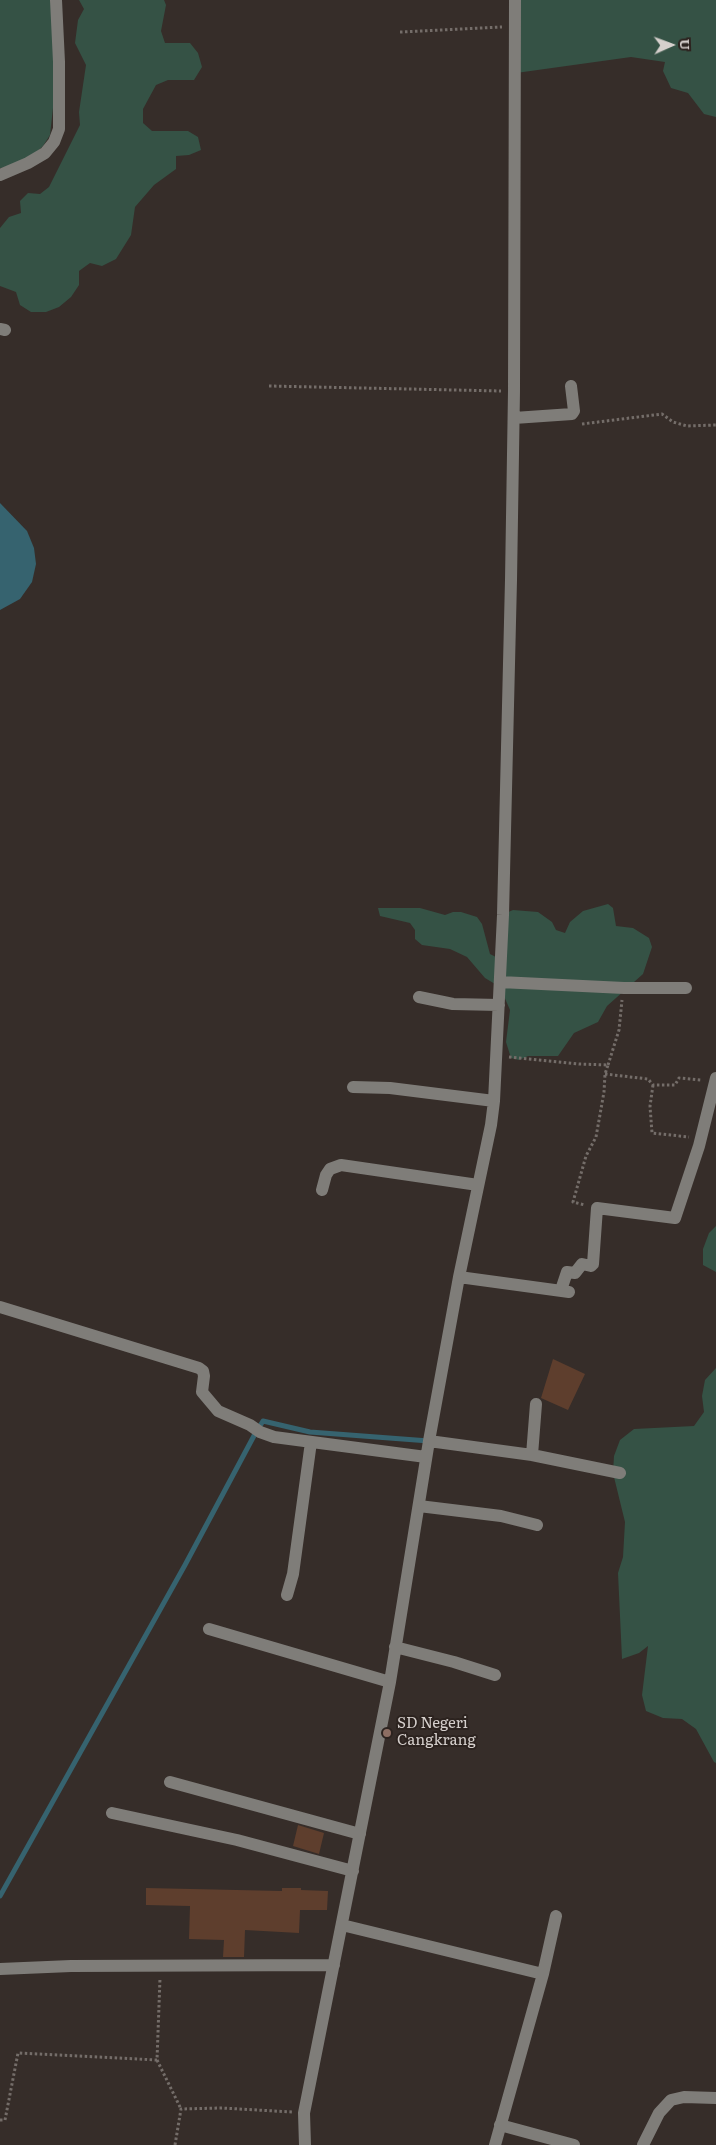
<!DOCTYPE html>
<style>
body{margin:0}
#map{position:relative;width:716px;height:2145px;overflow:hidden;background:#362d29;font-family:Literata,serif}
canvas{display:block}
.north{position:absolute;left:646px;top:20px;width:50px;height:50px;-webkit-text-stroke:4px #2c231f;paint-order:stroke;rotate:88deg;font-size:14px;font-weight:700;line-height:20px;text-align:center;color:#d6d0cd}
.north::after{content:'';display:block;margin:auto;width:18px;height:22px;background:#d6d0cd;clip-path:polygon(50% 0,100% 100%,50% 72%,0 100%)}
</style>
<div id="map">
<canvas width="716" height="2145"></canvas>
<div class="north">U</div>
</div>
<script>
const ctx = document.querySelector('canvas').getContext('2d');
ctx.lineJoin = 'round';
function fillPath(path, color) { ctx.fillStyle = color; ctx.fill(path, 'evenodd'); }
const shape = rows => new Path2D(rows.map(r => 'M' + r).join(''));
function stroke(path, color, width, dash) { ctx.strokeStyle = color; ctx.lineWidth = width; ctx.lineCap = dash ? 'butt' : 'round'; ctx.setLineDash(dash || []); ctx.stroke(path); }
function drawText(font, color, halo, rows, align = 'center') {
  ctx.font = font + ' Literata,serif'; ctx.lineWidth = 4; ctx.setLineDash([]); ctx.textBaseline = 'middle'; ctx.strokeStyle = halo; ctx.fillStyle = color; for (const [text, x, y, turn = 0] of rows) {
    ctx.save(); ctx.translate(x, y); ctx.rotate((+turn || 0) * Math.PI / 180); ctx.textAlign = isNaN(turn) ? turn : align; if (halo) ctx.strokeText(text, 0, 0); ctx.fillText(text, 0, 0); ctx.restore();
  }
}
const green = shape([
 [0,0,61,0,63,82,53,108,50,135,43,146,23,166,0,168],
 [79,0,164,0,166,5,161,31,165,43,190,43,198,53,202,67,194,80,168,80,156,85,143,109,143,123,152,131,188,131,198,137,201,150,189,155,176,156,176,169,154,185,135,207,131,235,116,259,102,266,90,263,79,271,79,285,71,297,59,307,46,312,31,312,20,305,16,292,0,286,0,228,9,217,21,213,20,201,28,193,40,194,49,187,80,125,79,112,86,65,75,43,78,20,84,9],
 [520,0,716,0,716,117,704,114,688,93,671,88,663,71,665,62,631,57,516,73],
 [608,904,613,908,616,926,633,928,649,938,652,947,643,974,607,1006,598,1022,574,1033,558,1056,528,1056,519,1060,511,1058,506,1042,510,1010,500,987,485,978,467,957,450,949,422,945,415,939,415,930,410,923,380,916,378,908,420,908,445,915,453,912,461,912,477,917,482,924,490,954,498,958,506,913,513,910,538,912,552,922,556,930,565,933,570,922,583,911],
 [716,1226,716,1272,703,1265,703,1249,709,1233],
 [716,1368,716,1763,714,1762,696,1729,682,1719,663,1718,646,1711,642,1695,648,1646,639,1653,622,1659,618,1573,623,1557,625,1522,613,1473,614,1456,620,1440,634,1429,694,1426,704,1412,702,1396,705,1380]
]);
const water = shape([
 [0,503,27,531,34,548,36,564,32,582,20,599,0,610]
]);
const stream = shape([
 [258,1429,263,1421,310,1432,429,1441],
 [0,1896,185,1565,256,1432]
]);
const building = shape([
 [553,1359,585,1374,568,1410,541,1398],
 [298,1825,324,1833,319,1854,293,1846],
 [146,1888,282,1891,282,1888,301,1888,301,1890,328,1891,327,1910,300,1910,299,1933,245,1930,244,1957,223,1957,224,1940,189,1939,190,1906,146,1905]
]);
const path = shape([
 [400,32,502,27],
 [269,386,501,391],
 [582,424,662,414,673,422,687,426,716,425],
 [509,1057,579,1064,608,1065,605,1074,604,1092,596,1137,586,1156,573,1202,585,1205],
 [608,1065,619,1030,622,1000],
 [605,1074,648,1079,653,1085,675,1085,679,1078,701,1080],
 [653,1085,650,1106,652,1133,689,1137],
 [157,2060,181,2109],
 [0,2120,5,2120,18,2053,157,2060,160,1978],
 [175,2145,181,2109,222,2108,292,2112]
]);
const minor = shape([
 [0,175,28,163,45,153,54,142,59,129,59,62,56,0],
 [0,329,5,330],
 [514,418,572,414,574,411,571,386],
 [500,982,624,988,686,988],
 [419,997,453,1004,499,1005],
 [353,1087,390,1088,494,1101],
 [322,1190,326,1175,330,1169,341,1165,478,1185],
 [459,1277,569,1292],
 [561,1290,567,1272,575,1273,582,1264,591,1266,593,1264,597,1208,675,1218,699,1146,716,1078],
 [0,1307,199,1368,203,1371,204,1376,202,1392,218,1411,250,1425,260,1432,274,1437,426,1457],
 [429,1441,532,1455,620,1473],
 [532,1455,536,1404],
 [419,1506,501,1516,537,1525],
 [287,1595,293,1574,311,1442],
 [209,1629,390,1682],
 [395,1647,454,1662,495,1675],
 [170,1782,360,1834],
 [112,1813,237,1840,353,1871],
 [342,1925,543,1974,495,2145],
 [0,1969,71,1966,334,1965],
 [543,1974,556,1916],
 [500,2125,574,2145],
 [305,2145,304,2113,390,1682,429,1441,459,1277,491,1125,494,1101,503,915,511,580,514,391,515,0],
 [643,2145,659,2113,671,2100,684,2097,716,2098]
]);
const markers = [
 [387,1733,5,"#8d6e63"]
];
const poiNames = [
 ["SD Negeri",397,1724],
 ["Cangkrang",397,1741]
];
fillPath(green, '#355245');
fillPath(water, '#36636f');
stroke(stream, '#36636f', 5);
fillPath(building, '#5e3e2d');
stroke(path, '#746d69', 3, [2.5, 2.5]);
stroke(minor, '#7f7d79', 12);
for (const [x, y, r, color] of markers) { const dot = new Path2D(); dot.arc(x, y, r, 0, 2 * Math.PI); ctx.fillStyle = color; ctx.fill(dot); stroke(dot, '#2c231f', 2); }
drawText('15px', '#d6d0cd', '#2c231f', poiNames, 'left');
</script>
